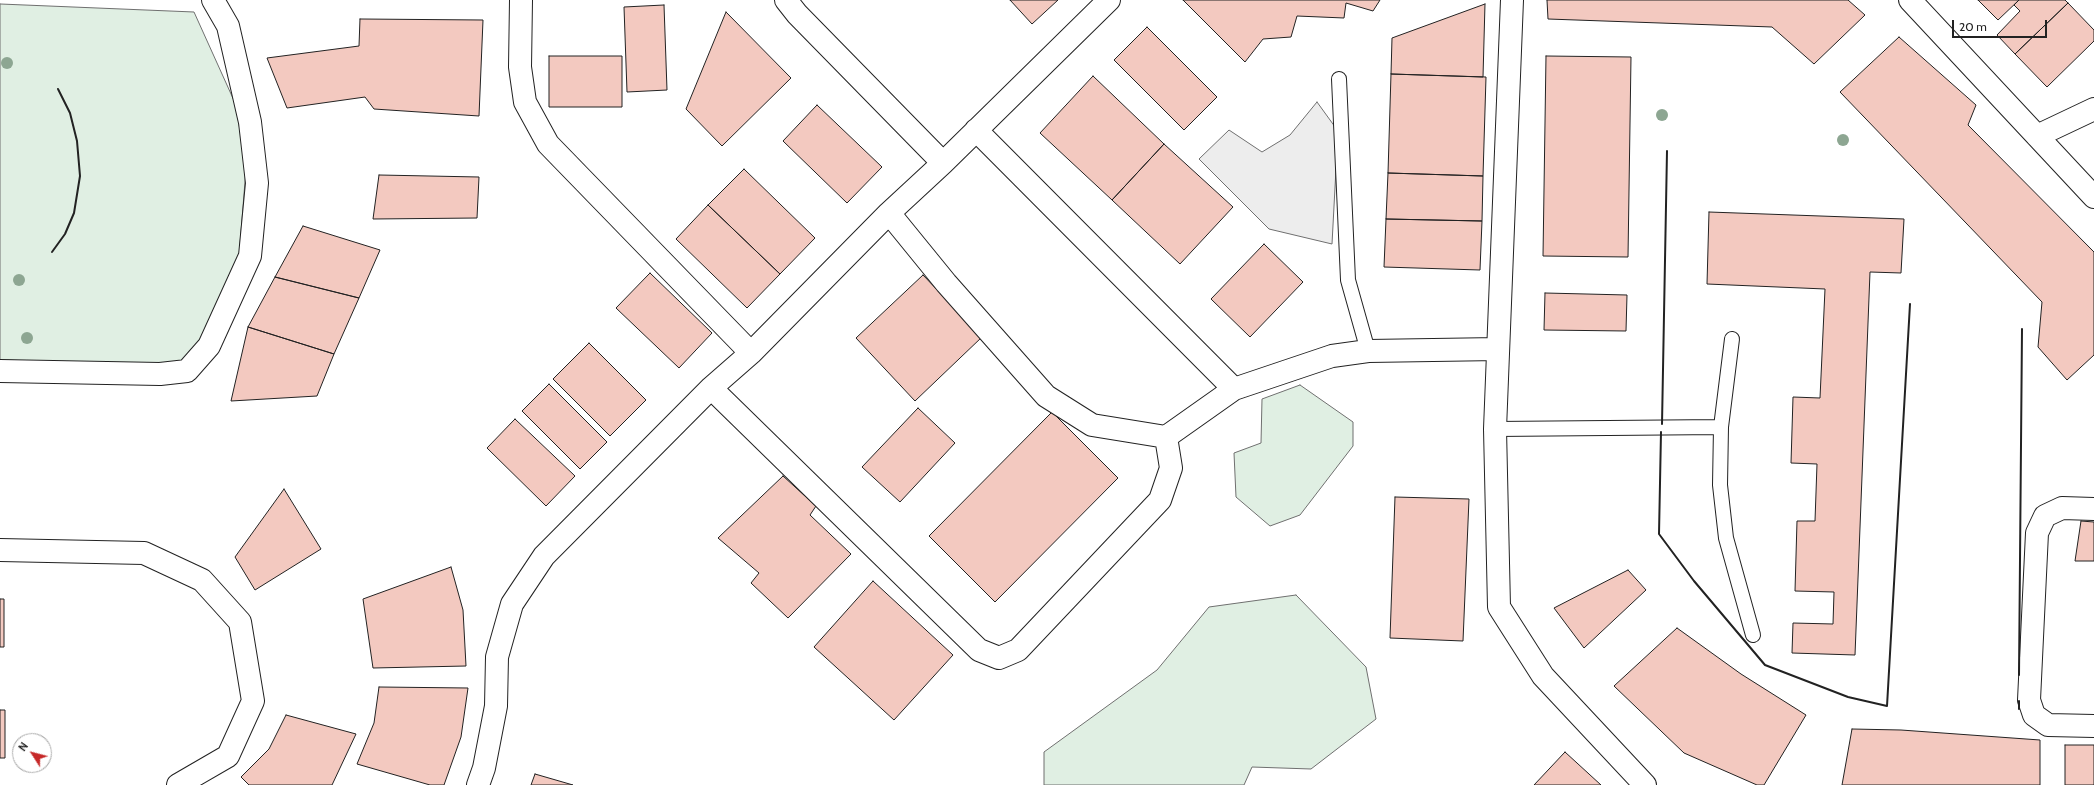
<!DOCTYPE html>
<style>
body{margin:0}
#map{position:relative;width:2094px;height:785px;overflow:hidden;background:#fff;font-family:Cabin,sans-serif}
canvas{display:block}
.north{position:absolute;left:12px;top:733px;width:40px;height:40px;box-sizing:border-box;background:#fff;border:1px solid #a7a7a7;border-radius:50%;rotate:306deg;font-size:11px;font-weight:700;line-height:16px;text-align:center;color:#222}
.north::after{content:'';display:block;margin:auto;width:14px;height:18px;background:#c62828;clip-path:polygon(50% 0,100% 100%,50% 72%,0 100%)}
.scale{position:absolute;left:1952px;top:20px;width:95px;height:18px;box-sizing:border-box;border:2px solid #222;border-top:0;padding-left:5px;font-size:12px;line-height:14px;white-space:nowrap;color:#222;-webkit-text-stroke:3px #fff;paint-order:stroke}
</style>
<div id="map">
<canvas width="2094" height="785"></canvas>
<div class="north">N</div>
<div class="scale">20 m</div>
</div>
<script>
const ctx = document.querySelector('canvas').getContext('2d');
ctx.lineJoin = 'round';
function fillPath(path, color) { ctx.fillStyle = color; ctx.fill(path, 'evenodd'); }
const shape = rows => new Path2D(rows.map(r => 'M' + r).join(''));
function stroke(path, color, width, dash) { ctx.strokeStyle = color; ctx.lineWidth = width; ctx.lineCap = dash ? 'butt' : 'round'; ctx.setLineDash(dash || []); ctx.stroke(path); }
const green = shape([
 [0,4,194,12,236,105,246,169,239,257,198,344,181,365,0,360,0,4],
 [1300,385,1353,422,1353,446,1300,515,1270,526,1236,497,1234,453,1261,443,1262,399,1300,385],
 [1296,595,1366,667,1376,719,1311,769,1252,767,1244,785,1044,785,1044,752,1157,670,1209,607,1296,595]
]);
const parking = shape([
 [1317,102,1338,131,1332,244,1269,229,1199,159,1229,130,1262,152,1290,135,1317,102]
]);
const building = shape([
 [1010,0,1058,0,1032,24,1010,0],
 [1183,0,1380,0,1373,11,1346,3,1344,18,1297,16,1291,37,1263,39,1245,62,1183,0],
 [1547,0,1848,0,1865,15,1814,64,1772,27,1548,19,1547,0],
 [1978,0,2019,0,1998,20,1978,0],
 [2019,0,2065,0,2068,3,2015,54,1997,35,2020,11,2014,5,2019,0],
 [2068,3,2094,30,2094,41,2047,87,2015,54,2068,3],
 [1485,4,1483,77,1391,74,1392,38,1485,4],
 [664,5,667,90,627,92,624,7,664,5],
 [726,12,791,78,722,146,686,109,726,12],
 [360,19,483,20,479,116,374,109,365,97,287,108,267,58,359,46,360,19],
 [1147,27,1217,97,1184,130,1114,60,1147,27],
 [1899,37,1976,105,1968,125,2094,252,2094,355,2067,380,2038,347,2042,302,1840,92,1899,37],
 [549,56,622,56,622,107,549,107,549,56],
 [1546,56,1631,57,1628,257,1543,256,1546,56],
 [1391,74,1486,77,1483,176,1388,173,1391,74],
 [1093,76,1164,144,1112,200,1040,133,1093,76],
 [817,105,882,167,847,203,783,141,817,105],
 [1164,144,1233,207,1180,264,1112,200,1164,144],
 [744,169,815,238,780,274,708,205,744,169],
 [1388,173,1483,176,1482,221,1386,219,1388,173],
 [379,175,479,177,477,218,373,219,379,175],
 [708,205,780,274,747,308,676,239,708,205],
 [1709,212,1904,219,1901,273,1870,272,1855,655,1792,653,1793,623,1833,624,1834,592,1795,591,1797,521,1815,521,1817,464,1791,463,1793,397,1820,398,1825,289,1707,284,1709,212],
 [1386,219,1482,221,1480,270,1384,267,1386,219],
 [303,226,380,250,359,298,275,277,303,226],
 [1264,244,1303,282,1250,337,1211,299,1264,244],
 [650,273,712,333,679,368,616,308,650,273],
 [923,275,982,337,915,401,856,338,923,275],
 [275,277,359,298,334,354,248,327,275,277],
 [1545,293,1627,295,1626,331,1544,330,1545,293],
 [248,327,334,354,317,396,231,401,248,327],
 [589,343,646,400,610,436,553,379,589,343],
 [549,384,607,442,580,469,522,411,549,384],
 [918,408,955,443,900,502,862,467,918,408],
 [1052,412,1118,478,995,602,929,536,1052,412],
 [515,419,575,476,546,506,487,448,515,419],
 [783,476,816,506,810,515,851,554,788,618,751,583,759,573,718,538,783,476],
 [284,489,321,549,255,590,235,557,284,489],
 [1395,497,1469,499,1463,641,1390,638,1395,497],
 [2081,521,2094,522,2094,561,2075,561,2081,521],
 [451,567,463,610,466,666,373,668,363,599,451,567],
 [1628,570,1646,590,1584,648,1554,608,1628,570],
 [873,581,953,655,894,720,814,647,873,581],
 [0,599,4,599,4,647,0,647,0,599],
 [1677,628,1741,674,1806,715,1764,785,1757,785,1684,753,1614,686,1677,628],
 [379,687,468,688,461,737,444,785,430,785,357,764,374,723,379,687],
 [0,710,5,710,5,758,0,758,0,710],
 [286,715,356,734,332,785,249,785,241,777,269,749,286,715],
 [1852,729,1901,730,2040,740,2040,785,1842,785,1852,729],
 [2065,745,2094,745,2094,785,2065,785,2065,745],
 [1565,752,1601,785,1534,785,1565,752],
 [535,774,573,785,531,785,535,774]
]);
const lane = shape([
 [1339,79,1348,280,1368,351],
 [1732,339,1721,427,1720,485,1726,538,1753,635],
 [1495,429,1721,427]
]);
const street = shape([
 [521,0,520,67,525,102,548,144,751,353],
 [786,0,797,14,943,163],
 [1512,0,1495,429,1499,607,1543,676,1645,785],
 [1910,0,2094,197],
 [976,130,1234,389],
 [2037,136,2094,109],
 [889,213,946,283,1046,396,1092,425,1166,437,1234,389,1332,356,1368,351,1498,349],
 [0,371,160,374,187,371,209,346,250,256,257,183,250,122,228,26,213,0],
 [711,388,979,650,999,658,1018,650,1160,500,1171,468,1166,437],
 [2094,509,2062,508,2045,516,2037,533,2029,700,2034,715,2048,725,2094,726],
 [0,550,144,553,202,580,240,622,253,701,228,756,178,785],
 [478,785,484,768,496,706,497,657,512,604,544,556,711,388,751,353,889,213,943,163,1109,0]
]);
const wall = shape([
 [52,252,65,234,74,213,80,176,77,141,70,113,58,89],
 [1662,424,1667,151],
 [1661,432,1659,534,1694,581,1765,665,1848,697,1887,706,1910,304],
 [2019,675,2022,329],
 [2019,709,2019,701]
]);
const trees = [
 [7,63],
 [1662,115],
 [1843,140],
 [19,280],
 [27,338]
];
fillPath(green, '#e0efe3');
stroke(green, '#6f6f6f', 1);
fillPath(parking, '#ededed');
stroke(parking, '#6f6f6f', 1);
fillPath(building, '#f3c9c0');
stroke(building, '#222', 1);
stroke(lane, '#222', 16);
stroke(street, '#222', 24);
stroke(lane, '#fff', 14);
stroke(street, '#fff', 22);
stroke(wall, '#222', 2);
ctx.fillStyle = '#8da692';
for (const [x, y] of trees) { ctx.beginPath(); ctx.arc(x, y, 6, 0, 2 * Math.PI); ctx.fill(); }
</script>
